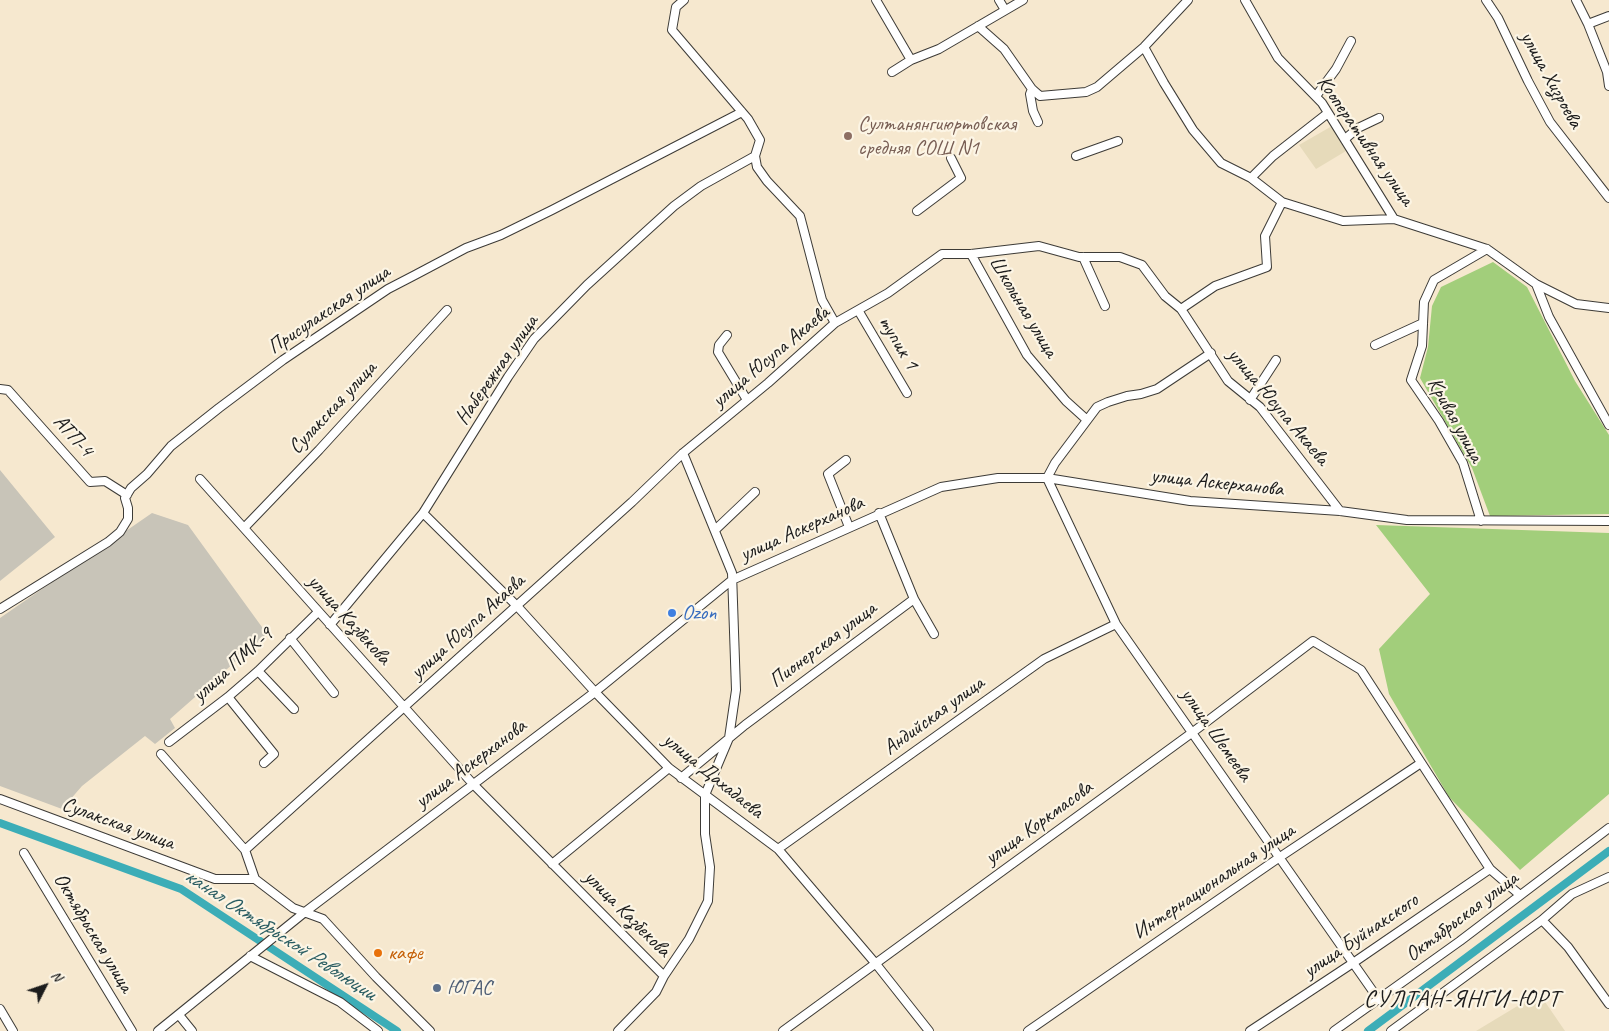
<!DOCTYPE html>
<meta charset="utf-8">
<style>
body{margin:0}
#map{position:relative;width:1609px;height:1031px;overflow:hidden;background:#f6e8cf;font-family:Caveat,sans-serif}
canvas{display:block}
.north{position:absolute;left:20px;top:961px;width:50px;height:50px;-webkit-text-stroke:4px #fcf5e5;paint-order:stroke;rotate:49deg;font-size:14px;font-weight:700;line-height:20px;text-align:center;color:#1c1c1c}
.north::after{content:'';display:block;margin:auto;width:18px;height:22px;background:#1c1c1c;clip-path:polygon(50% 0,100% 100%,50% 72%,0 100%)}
</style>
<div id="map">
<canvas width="1609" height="1031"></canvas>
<div class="north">N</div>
</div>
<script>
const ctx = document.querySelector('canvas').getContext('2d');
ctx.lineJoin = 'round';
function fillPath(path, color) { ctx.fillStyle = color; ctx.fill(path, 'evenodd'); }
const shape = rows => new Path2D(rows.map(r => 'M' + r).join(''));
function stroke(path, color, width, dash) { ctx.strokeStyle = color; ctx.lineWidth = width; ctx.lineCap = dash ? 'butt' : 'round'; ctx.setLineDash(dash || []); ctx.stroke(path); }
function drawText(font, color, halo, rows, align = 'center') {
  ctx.font = font + ' Caveat,sans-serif'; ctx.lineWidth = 4.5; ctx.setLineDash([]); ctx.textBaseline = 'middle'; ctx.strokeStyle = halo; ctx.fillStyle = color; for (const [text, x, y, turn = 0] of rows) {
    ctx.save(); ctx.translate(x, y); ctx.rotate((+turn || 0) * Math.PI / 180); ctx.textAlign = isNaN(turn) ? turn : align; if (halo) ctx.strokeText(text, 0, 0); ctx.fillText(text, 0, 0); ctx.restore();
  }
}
const built = shape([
 [1332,126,1346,151,1316,169,1299,145],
 [1539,993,1565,1031,1476,1031]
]);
const industrial = shape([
 [0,470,55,537,0,581],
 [152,513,188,525,267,634,170,719,175,728,155,744,145,736,82,786,62,809,0,786,0,618]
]);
const green = shape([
 [1493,262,1527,287,1575,381,1609,435,1609,514,1490,516,1472,468,1420,378,1428,347,1432,306,1441,287],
 [1376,525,1609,533,1609,794,1520,870,1449,797,1389,694,1379,649,1430,594]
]);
const canal = shape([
 [0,823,181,889,397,1031],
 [1368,1031,1609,851]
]);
const minor = shape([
 [684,0,676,7,672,30,748,119,760,140,755,156,757,167,767,181,800,216,822,300,835,323],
 [876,0,911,60],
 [999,0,1005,10],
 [1245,0,1278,58,1322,103,1394,219,1487,249,1536,284,1549,317,1609,425],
 [1486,0,1498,18,1528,81,1550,122,1609,198],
 [1576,0,1588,24,1607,72,1609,86],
 [1588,24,1609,16],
 [978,26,1004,49,1032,89,1040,96,1086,92,1097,87,1144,47,1188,0],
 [1144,47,1164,83,1193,130,1221,163,1251,178,1282,202,1343,221,1394,219],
 [892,72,911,60,939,49,1023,0],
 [1032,89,1030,94,1033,111,1038,122],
 [1316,96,1336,69,1351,41],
 [1345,139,1358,128,1379,118],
 [1076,156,1118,141],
 [1251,178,1273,156,1328,113],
 [917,211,961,178,951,158],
 [971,254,1027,355,1066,401,1087,420],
 [1083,257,1105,306],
 [1536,284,1576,304,1609,308],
 [1181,309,1215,286,1267,267,1265,236,1282,202],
 [858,310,907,393],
 [727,335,719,345,718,352,747,400],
 [1375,345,1423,323],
 [1211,353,1157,389,1141,394,1127,396,1108,402,1097,407,1055,463,1047,478,1116,624,1379,1000],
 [0,389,8,390,90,482,105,481,127,495],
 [1250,400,1276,360],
 [846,460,828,474,849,527],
 [200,479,473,784,664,976],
 [423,513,517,606,595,692,669,768,778,849,876,964,929,1031],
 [1481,521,1463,463,1439,421,1411,380,1422,346,1424,302,1434,280,1487,249],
 [244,528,319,450,447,310],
 [715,530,755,492],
 [914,599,934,634],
 [0,609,108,542,120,532,128,519,128,508,125,498,131,488,147,474,171,446,219,408,283,360,351,314,388,289,415,275,466,248,501,235,552,210,742,112],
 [330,625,423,513,508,377,534,339,587,285,674,206,701,186,755,156],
 [290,638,334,693],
 [258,671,294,709],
 [228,697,274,754,264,763],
 [169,742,228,697,258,671,318,612],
 [161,754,245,850,255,879,293,908,323,919,376,977,430,1031],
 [681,778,745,725,914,599,879,513],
 [0,799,215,879,255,879],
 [778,849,1044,659,1116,624],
 [245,850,632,502,683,453,768,383,835,323,888,293,942,254,971,254,1039,246,1079,257,1120,257,1142,265,1165,296,1181,309,1228,381,1260,407,1340,511],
 [24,853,132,1031],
 [552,864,669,768],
 [1542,920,1568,947,1609,1004],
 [250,956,340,1002,378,1031],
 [0,1009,13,1031],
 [179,1015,192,1031],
 [158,1031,305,912,595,692,732,580,941,487,998,478,1047,478,1190,501,1340,511,1407,520,1609,521],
 [618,1031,656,992,664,976,689,939,708,901,710,867,705,834,705,795,729,738,736,690,732,573,683,453],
 [783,1031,1193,732,1313,641,1361,670,1490,869,1520,895],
 [1028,1031,1280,857,1421,763],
 [1250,1031,1353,963,1490,869],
 [1334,1031,1460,941,1609,828],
 [1391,1031,1542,920,1572,894,1609,877]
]);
const markers = [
 [848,136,5,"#8d6e63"],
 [672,613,5,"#3f7fe0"],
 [378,953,5,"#e8710a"],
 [437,988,5,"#5c6f8a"]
];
const streetNames = [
 ["улица Хизроева",1551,80,61],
 ["Кооперативная улица",1365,141,55],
 ["Школьная улица",1023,307,59],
 ["Присулакская улица",329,310,-34],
 ["тупик 1",898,343,59],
 ["улица Юсупа Акаева",771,357,-40],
 ["Набережная улица",497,370,-55],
 ["улица Юсупа Акаева",1278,407,50],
 ["Сулакская улица",333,408,-47],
 ["Кривая улица",1455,420,61],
 ["АТП-4",73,436,48],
 ["улица Аскерханова",1217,483,6],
 ["улица Аскерханова",802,529,-24],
 ["улица Казбекова",349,620,48],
 ["улица Юсупа Акаева",468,627,-42],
 ["Пионерская улица",823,645,-37],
 ["улица ПМК-9",233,665,-42],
 ["Андийская улица",934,716,-36],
 ["улица Шемеева",1216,735,55],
 ["улица Аскерханова",471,764,-37],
 ["улица Дахадаева",713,776,39],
 ["улица Коркмасова",1039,823,-36],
 ["Сулакская улица",118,824,20],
 ["Интернациональная улица",1214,882,-34],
 ["улица Казбекова",627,914,45],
 ["Октябрьская улица",1462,917,-37],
 ["Октябрьская улица",93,933,59],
 ["улица Буйнакского",1361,936,-34]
];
const educationNames = [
 ["Султанянгиюртовская",858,124],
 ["средняя СОШ N1",858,148]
];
const shopNames = [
 ["Ozon",682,613]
];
const foodNames = [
 ["кафе",388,953]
];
const serviceNames = [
 ["ЮГАС",447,988]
];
const waterNames = [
 ["канал Октябрьской Революции",280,935,33]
];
const quarterNames = [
 ["СУЛТАН-ЯНГИ-ЮРТ",1462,1000]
];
fillPath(built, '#e6daba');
fillPath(industrial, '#c8c4b8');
fillPath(green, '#a2ce7b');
stroke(canal, '#3cadb7', 8);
stroke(minor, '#3d3b37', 10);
stroke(minor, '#fff', 8);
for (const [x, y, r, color] of markers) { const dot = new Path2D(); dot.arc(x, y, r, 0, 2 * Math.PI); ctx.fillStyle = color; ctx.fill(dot); stroke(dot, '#fcf5e5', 2); }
drawText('21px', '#1c1c1c', '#fcf5e5', streetNames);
drawText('21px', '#785e54', '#fcf5e5', educationNames, 'left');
drawText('21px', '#366cbe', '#fcf5e5', shopNames, 'left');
drawText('21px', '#c56008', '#fcf5e5', foodNames, 'left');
drawText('21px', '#4e5e75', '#fcf5e5', serviceNames, 'left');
drawText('italic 22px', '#2a5d62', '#fcf5e5', waterNames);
ctx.letterSpacing = '1px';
drawText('24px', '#1c1c1c', '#fcf5e5', quarterNames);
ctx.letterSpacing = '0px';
</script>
